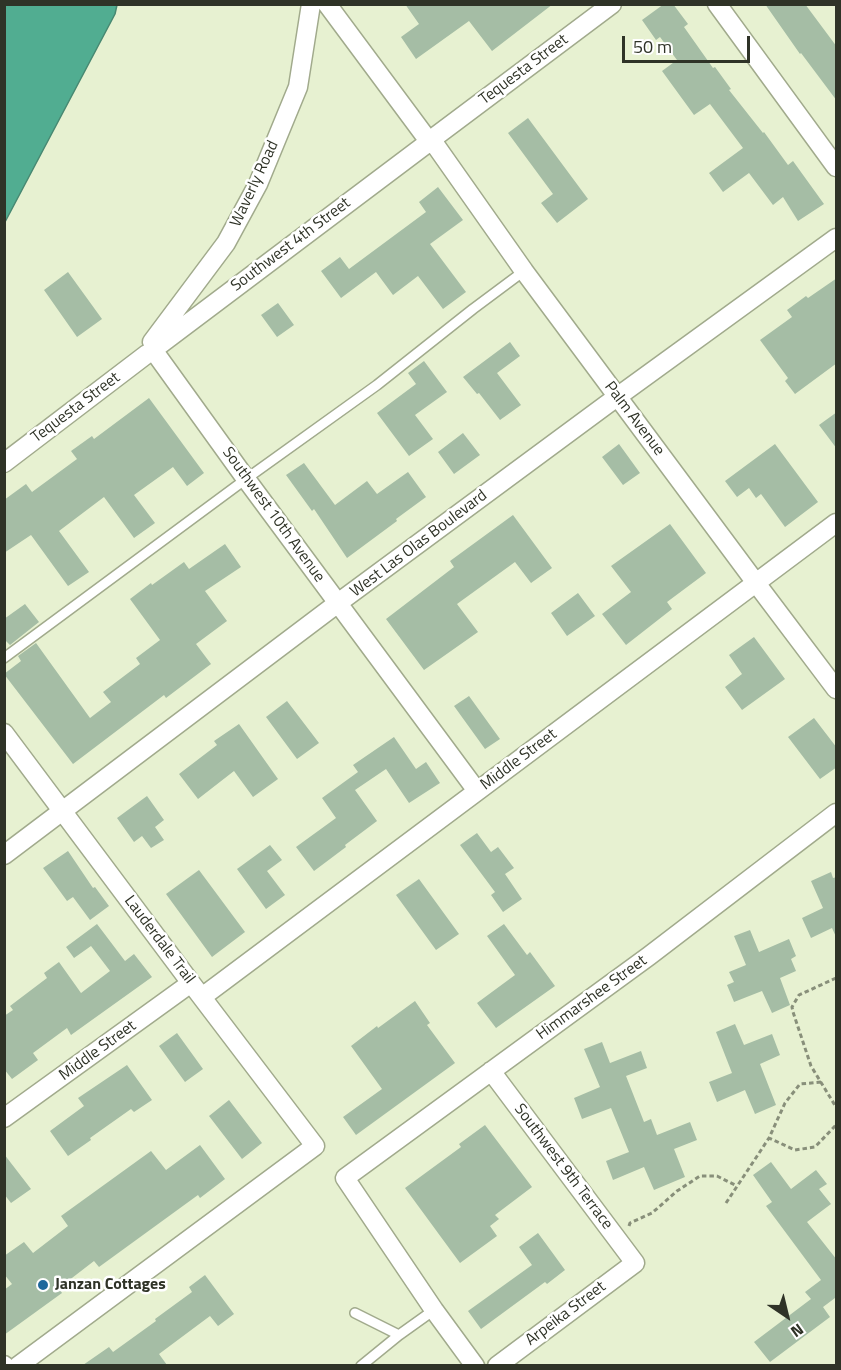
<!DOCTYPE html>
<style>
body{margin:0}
#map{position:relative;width:841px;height:1370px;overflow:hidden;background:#e7f1d1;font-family:"Titillium Web",sans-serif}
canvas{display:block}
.frame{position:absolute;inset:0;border:6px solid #2f3327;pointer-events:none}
.north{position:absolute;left:757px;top:1286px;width:60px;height:60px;-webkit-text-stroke:4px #fff;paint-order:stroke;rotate:145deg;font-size:16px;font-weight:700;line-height:24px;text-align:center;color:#2f3327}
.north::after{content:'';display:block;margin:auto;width:21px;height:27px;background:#2f3327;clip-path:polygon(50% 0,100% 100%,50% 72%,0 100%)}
.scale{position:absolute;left:622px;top:36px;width:128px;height:27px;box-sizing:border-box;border:3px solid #2f3327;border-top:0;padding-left:8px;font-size:18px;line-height:21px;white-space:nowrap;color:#2f3327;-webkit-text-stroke:4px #fff;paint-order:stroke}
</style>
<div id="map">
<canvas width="841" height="1370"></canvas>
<div class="frame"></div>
<div class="north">N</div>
<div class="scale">50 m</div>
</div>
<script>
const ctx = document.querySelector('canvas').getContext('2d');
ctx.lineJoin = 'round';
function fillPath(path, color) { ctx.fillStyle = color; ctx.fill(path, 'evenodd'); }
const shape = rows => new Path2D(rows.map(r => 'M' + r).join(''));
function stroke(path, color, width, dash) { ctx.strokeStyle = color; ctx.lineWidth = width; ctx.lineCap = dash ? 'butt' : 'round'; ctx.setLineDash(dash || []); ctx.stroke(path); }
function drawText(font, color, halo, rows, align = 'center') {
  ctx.font = font + ' "Titillium Web",sans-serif'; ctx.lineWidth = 5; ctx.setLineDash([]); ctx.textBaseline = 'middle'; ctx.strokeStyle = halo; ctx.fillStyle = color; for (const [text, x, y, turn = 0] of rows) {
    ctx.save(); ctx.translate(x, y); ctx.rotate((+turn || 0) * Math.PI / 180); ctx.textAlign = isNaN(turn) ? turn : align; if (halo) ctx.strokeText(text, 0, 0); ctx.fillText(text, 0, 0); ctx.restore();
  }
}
const water = shape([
 [5,4,117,5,115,14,5,222,5,4]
]);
const building = shape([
 [405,4,553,4,492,51,469,21,416,59,401,37,419,24],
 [664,4,673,4,688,24,684,27,713,68,715,67,731,89,729,90,763,133,764,132,788,165,793,161,824,204,798,221,783,197,773,205,749,173,723,192,709,173,743,148,710,104,694,115,662,71,677,60,660,37,656,40,642,20],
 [765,4,805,4,837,47,837,101,801,53,800,54],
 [528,118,588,199,557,223,541,203,553,194,508,133],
 [438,187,463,220,430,244,466,292,443,309,418,276,393,295,376,272,341,298,321,271,340,257,349,269,426,212,419,202],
 [68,272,102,319,77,337,44,290],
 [837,278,837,363,795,394,785,381,788,378,760,340,792,317,787,310,806,296,808,298],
 [278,303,294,325,277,337,261,315],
 [510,342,520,356,497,373,521,405,500,420,479,393,477,394,463,377],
 [424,361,447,392,415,415,433,439,409,456,377,413,416,384,408,373],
 [149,398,204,473,187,486,173,467,134,495,155,523,134,538,104,497,59,531,89,572,68,586,31,535,4,553,4,500,26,484,32,492,77,459,71,451,92,436,94,439],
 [837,412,837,449,819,425],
 [463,433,480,455,454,474,438,452],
 [619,444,640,473,623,485,602,457],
 [775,444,818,502,785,527,761,494,756,498,749,488,737,497,725,481],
 [304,463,335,505,367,481,377,494,408,472,426,497,396,519,397,521,347,558,314,509,312,511,286,475],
 [513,515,552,568,531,583,515,562,457,604,478,632,424,670,386,619,454,567,450,561],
 [670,524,706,573,667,602,672,609,626,645,602,614,631,592,611,566],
 [225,544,241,567,205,591,227,621,196,644,211,664,166,698,164,695,73,764,4,674,21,661,18,656,36,643,90,718,111,702,103,692,140,664,136,658,160,640,130,599,151,583,152,585,184,562,189,569],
 [578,593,595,616,567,636,551,613],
 [25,604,39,622,10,645,4,639,4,619],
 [754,637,785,679,742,710,725,687,742,674,729,655],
 [469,696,500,739,485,749,454,706],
 [287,701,319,743,297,759,266,717],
 [814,718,837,748,837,767,820,779,788,737],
 [239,724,278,779,253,797,234,771,198,799,179,774,217,745,214,741],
 [394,737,416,769,426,762,440,783,409,803,386,769,355,790,377,821,345,845,346,847,314,871,296,847,336,818,322,798,358,772,353,765],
 [147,796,164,820,155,827,164,840,151,848,142,836,134,842,117,818],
 [477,833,491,852,498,847,514,868,505,874,522,899,503,912,491,895,495,892,460,845],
 [270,845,282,860,267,871,285,895,266,909,237,869],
 [68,851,93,888,95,887,109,906,90,920,73,897,67,901,43,868],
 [199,870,245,932,212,957,166,894],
 [831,872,833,878,837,877,837,939,832,928,811,938,802,918,823,908,811,881],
 [419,879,459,934,436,950,396,895],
 [97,924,125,961,134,954,152,977,71,1035,67,1028,33,1053,38,1060,12,1079,4,1069,4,1016,13,1010,10,1006,47,978,44,973,59,962,81,993,110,971,91,946,74,958,66,947],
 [504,924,527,955,530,952,555,986,496,1028,477,1003,515,975,487,936],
 [750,930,759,952,789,939,796,956,791,959,796,971,780,978,790,1005,772,1013,762,991,734,1002,727,985,734,982,729,972,746,965,734,936],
 [415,1001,430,1023,427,1025,455,1063,356,1135,343,1117,382,1089,351,1046,377,1026,378,1028],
 [735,1024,744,1045,772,1034,780,1055,760,1064,776,1105,755,1114,745,1090,717,1102,709,1082,732,1073,716,1032],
 [177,1033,203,1069,185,1082,159,1046],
 [602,1042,610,1063,641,1051,647,1068,626,1076,644,1122,651,1119,657,1135,690,1122,697,1140,674,1149,685,1177,654,1190,644,1167,613,1180,606,1161,629,1152,611,1108,582,1119,574,1098,600,1087,584,1049],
 [127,1065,152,1100,134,1112,131,1109,90,1138,91,1140,68,1156,50,1131,84,1106,78,1098],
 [229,1100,262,1143,242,1159,209,1116],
 [485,1125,532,1187,495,1215,499,1219,490,1226,497,1236,460,1263,405,1188,461,1147,459,1144],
 [200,1145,225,1179,200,1198,198,1195,99,1267,94,1261,59,1288,62,1293,4,1335,4,1290,12,1284,4,1274,4,1256,24,1242,33,1253,68,1226,61,1216,151,1151,166,1170],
 [4,1154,31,1189,11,1203,4,1194],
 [771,1162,791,1189,816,1170,827,1184,819,1189,831,1204,807,1222,837,1260,837,1300,835,1298,823,1307,830,1317,770,1362,754,1342,811,1299,805,1292,821,1280,766,1206,772,1202,753,1175],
 [538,1233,565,1270,547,1284,545,1282,481,1329,468,1311,532,1265,519,1247],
 [205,1275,234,1314,218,1326,210,1316,159,1354,167,1365,83,1365,109,1347,113,1352,156,1321,155,1319,192,1292,189,1287]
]);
const path = shape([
 [836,978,799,995,792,1007,793,1012,811,1066,836,1107],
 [821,1082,800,1084,785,1103,769,1138,795,1150,815,1147,836,1125],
 [726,1203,769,1138],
 [629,1226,630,1223,652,1213,677,1191,700,1176,717,1176,737,1186]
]);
const lane = shape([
 [4,658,246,479,377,385,473,309,524,271],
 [355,1313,399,1335],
 [361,1366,399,1335,434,1310]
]);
const street = shape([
 [327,4,425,136],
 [717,4,836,167],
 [436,136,612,4],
 [436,146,524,271,756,583,836,689],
 [152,342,226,243,258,184,298,87,311,4],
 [158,346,425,145],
 [156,354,246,479,477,791],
 [4,463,147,354],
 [4,733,191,983,315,1146,18,1366],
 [4,855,338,603,606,405,836,238],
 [202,997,836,523],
 [491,1071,635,1263,497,1366],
 [4,1118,191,983],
 [4,1365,5,1366],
 [475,1366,434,1310,345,1178,649,956,836,813]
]);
const markers = [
 [43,1285,6,"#1f689b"]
];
const streetNames = [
 ["Tequesta Street",524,70,-37],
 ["Waverly Road",255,184,-65],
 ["Southwest 4th Street",291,245,-37],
 ["Tequesta Street",76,408,-37],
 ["Palm Avenue",634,419,53],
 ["Southwest 10th Avenue",273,515,54],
 ["West Las Olas Boulevard",419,544,-37],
 ["Middle Street",519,760,-37],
 ["Lauderdale Trail",159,940,53],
 ["Himmarshee Street",592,998,-36],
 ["Middle Street",98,1051,-36],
 ["Southwest 9th Terrace",563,1167,53],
 ["Arpeika Street",566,1314,-37]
];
const poiNames = [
 ["Janzan Cottages",55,1285]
];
fillPath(water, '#51ad91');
stroke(water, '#478871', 1.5);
fillPath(building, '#a5bda5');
stroke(lane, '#a1aa8c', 12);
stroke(street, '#a1aa8c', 21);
stroke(path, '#888f7a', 3, [4.5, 3]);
stroke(lane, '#fff', 9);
stroke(street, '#fff', 18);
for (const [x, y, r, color] of markers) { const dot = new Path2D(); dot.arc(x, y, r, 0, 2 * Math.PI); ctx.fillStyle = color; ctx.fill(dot); stroke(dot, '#fff', 2); }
drawText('16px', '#2f3327', '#fff', streetNames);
drawText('bold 16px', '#2f3327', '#fff', poiNames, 'left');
</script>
